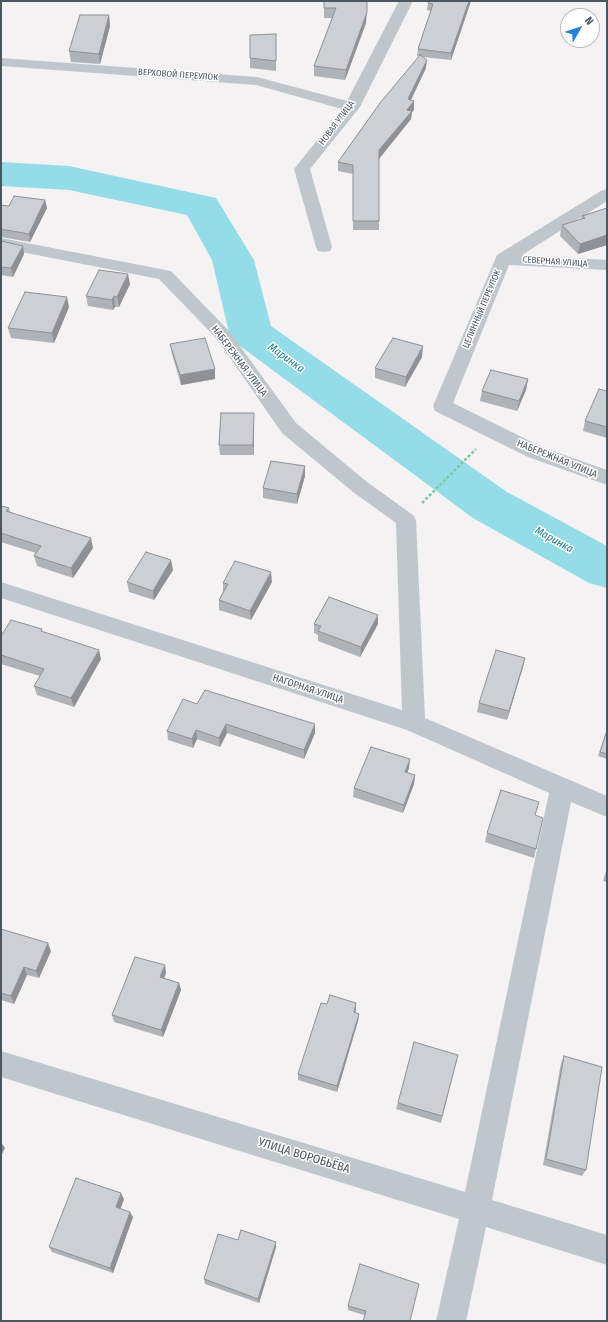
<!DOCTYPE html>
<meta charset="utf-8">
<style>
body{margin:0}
#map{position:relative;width:608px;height:1322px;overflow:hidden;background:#f4f2f2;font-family:"Fira Sans Condensed",sans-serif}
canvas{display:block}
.frame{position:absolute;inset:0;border:2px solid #4b565e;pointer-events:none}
.north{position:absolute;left:560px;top:8px;width:40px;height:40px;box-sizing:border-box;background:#fff;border:1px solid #b7bbbf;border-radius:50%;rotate:51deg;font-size:11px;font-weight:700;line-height:16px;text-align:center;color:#4b565e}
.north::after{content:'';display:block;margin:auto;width:14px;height:18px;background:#2581db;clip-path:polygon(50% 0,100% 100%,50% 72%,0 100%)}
</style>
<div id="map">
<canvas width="608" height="1322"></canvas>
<div class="frame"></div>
<div class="north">N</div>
</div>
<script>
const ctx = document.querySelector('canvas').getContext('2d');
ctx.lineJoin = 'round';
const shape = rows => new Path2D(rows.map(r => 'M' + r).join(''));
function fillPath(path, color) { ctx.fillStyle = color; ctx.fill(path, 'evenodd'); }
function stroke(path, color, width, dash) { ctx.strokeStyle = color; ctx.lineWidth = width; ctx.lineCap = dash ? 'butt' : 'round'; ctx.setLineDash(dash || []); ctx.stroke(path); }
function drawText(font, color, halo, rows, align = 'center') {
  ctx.font = font + ' "Fira Sans Condensed",sans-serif'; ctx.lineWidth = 3; ctx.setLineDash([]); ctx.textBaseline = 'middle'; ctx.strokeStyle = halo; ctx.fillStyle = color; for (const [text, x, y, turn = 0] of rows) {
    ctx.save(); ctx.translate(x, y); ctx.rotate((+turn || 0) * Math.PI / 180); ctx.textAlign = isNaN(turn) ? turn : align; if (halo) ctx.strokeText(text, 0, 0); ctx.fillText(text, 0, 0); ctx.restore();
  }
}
const river = shape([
 [1,162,69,166,216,198,254,260,271,326,507,492,607,546,607,588,589,583,473,518,236,343,229,333,212,260,187,215,69,190,1,186,1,162]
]);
const path = shape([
 [422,503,476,449]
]);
const minor = shape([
 [399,1,413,1,360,107,310,169,332,247,330,251,324,252,318,251,316,247,294,169,342,109,256,85,1,66,1,58,257,77,347,101,399,1],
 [607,189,607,201,522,255,607,260,607,270,509,265,453,403,542,447,607,470,607,485,528,457,435,411,433,406,497,255,601,191,607,189],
 [1,238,171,271,229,331,296,423,367,482,413,515,416,520,425,718,607,796,607,817,571,802,492,1200,607,1235,607,1265,486,1227,466,1321,436,1321,459,1219,1,1077,1,1051,465,1192,549,793,407,730,1,598,1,582,402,710,396,523,353,492,282,433,217,339,159,279,1,248,1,238]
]);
const wall = shape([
 [324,1,366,23,345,80,314,76,314,66,332,18,324,18],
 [471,1,451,60,422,57,426,68,411,100,414,110,412,112,411,119,379,158,379,230,353,230,353,174,338,171,338,162,419,56,417,56,418,49,431,11,427,10,428,3],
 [109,15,110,26,100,64,71,62,69,51],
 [276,34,276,71,250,68,250,58],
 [45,200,47,208,30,242,1,237,1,205,9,206],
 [607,208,607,245,578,254,560,236,562,225,581,219,582,216],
 [1,241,23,246,24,254,13,277,1,275],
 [130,284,119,307,115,307,113,310,88,306,86,296],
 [69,307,54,343,11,338,8,328],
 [170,344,215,379,181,385,172,354],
 [422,357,405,387,375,378,375,368],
 [528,379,526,390,517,411,480,401,482,391],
 [607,391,607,438,583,431,585,421],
 [254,423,254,455,220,455,219,445],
 [305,476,297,504,263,498,263,488],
 [1,506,9,508,10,512,93,548,73,578,37,566,34,556,36,553,1,542],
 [173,570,154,600,129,592,127,582],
 [272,582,251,620,219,610,219,600,223,592,223,583],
 [314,624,378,624,360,657,318,641,318,635,314,633],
 [43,632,101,659,74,707,37,695,34,686,40,676,1,664,1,636],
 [525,658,523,667,507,720,477,712,479,703],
 [197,704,315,733,304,759,227,733,220,747,197,739,193,748,168,740,167,731],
 [607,730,607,759,598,756],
 [409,768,407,773,415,775,414,784,403,813,353,797,354,788],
 [535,815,536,849,534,858,485,842,487,833],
 [607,867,607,882,603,881],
 [1,929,51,951,39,978,27,975,14,1004,1,1000],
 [166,973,164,978,179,983,181,990,163,1037,114,1022,112,1015],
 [356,1003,355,1013,359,1014,358,1021,337,1092,298,1080,298,1074,327,1004],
 [458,1055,441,1123,396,1109,398,1103],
 [564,1056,586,1170,582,1176,543,1165,561,1063],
 [124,1199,120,1209,133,1217,113,1273,52,1252,49,1247],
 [276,1247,259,1303,205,1284,204,1279],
 [419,1284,364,1315,348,1310,348,1306]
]);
const shadedWall = shape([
 [469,1,471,1,451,60,451,53],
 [367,12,366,23,345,80,346,70],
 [109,15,110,26,100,64,99,54],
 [427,60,426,68,407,108,408,99],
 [414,101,414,110,412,112,411,119,379,159,379,150,407,110],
 [45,200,47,208,30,242,29,234],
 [607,235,607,245,578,254,580,244],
 [23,246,24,254,13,277,11,268],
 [128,274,130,284,119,307,117,297],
 [114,296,115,307,113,310,112,300],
 [67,297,69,307,54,343,52,333],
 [423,346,422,357,405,387,406,377],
 [215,369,215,379,181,385,180,375],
 [528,379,526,390,517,411,519,401],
 [254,413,254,455,253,445],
 [305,466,305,476,297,504,297,494],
 [91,538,93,548,73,578,71,568],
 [171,560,173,570,154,600,153,591],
 [271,572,272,582,251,620,250,611],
 [378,615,378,624,360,657,361,647],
 [99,650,101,659,74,707,71,698],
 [525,658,523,667,507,720,509,711],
 [226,724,227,733,220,747,219,738],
 [315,724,315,733,304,759,304,750],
 [196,730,197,739,193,748,192,739],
 [410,759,409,768,404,781,405,772],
 [415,775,414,784,403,813,404,805],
 [48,943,51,951,39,978,36,971],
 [165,965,166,973,162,984,160,977],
 [24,967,27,975,14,1004,11,996],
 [179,983,181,990,163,1037,161,1030],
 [356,1003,356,1010,353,1019,354,1012],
 [359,1014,358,1021,337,1092,337,1086],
 [1,1142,5,1148,1,1156],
 [121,1193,124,1199,119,1213,116,1207],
 [130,1212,133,1217,113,1273,110,1268],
 [276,1242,276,1247,259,1303,258,1299]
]);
const building = shape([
 [324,1,367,1,367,12,346,70,314,66,336,8,324,8,324,1],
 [429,1,469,1,451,53,418,49,433,4,428,3,429,1],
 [80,15,109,15,99,54,69,51,80,15],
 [276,34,276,61,250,58,250,35,276,34],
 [420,55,427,60,408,99,414,101,407,110,412,111,379,150,379,221,353,221,353,165,338,162,380,103,420,55],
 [14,196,45,200,29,234,1,229,1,205,9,206,14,196],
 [607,208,607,235,580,244,562,225,585,218,582,216,607,208],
 [1,241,23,246,11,268,1,267,1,241],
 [99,270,128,274,117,297,114,296,112,300,86,296,99,270],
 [25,292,67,297,52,333,8,328,25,292],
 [205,338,215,369,180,375,170,344,205,338],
 [393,338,423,346,406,377,375,368,393,338],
 [491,370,528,379,519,401,482,391,491,370],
 [599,389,607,391,607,427,585,421,599,389],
 [221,413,254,413,253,445,219,445,221,413],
 [271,461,305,466,297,494,263,488,271,461],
 [1,506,9,508,6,511,91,538,71,568,34,556,41,546,1,533,1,506],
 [146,552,171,560,153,591,127,582,146,552],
 [235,561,271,572,250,611,219,600,228,584,223,583,235,561],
 [329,597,378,615,361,647,318,631,321,626,314,624,329,597],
 [11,620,42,629,41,631,99,650,71,698,34,686,44,669,1,655,1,636,11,620],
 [496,650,525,658,509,711,479,703,496,650],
 [205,690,315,724,304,750,226,724,219,738,196,730,192,739,167,731,183,699,197,704,205,690],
 [607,730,607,754,600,752,607,730],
 [371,747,410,759,405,772,415,775,404,805,354,788,371,747],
 [501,790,539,802,535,815,543,818,536,849,487,833,501,790],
 [1,929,48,943,36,971,24,967,11,996,1,993,1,929],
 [135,957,165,965,160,977,179,983,161,1030,112,1015,135,957],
 [330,995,356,1003,354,1012,359,1014,337,1086,298,1074,321,1003,327,1004,330,995],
 [414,1042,458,1055,442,1116,398,1103,414,1042],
 [564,1056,602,1067,586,1170,546,1159,564,1056],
 [76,1178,121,1193,116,1207,130,1212,110,1268,49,1247,76,1178],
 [241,1230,276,1242,258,1299,204,1279,218,1234,238,1240,241,1230],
 [360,1264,419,1284,410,1321,363,1321,366,1311,348,1306,360,1264]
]);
const farStreetnames = [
 ["ВЕРХОВОЙ ПЕРЕУЛОК",178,75,4],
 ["НОВАЯ УЛИЦА",337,123,-53],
 ["СЕВЕРНАЯ УЛИЦА",555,262,4],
 ["ЦЕЛИННЫЙ ПЕРЕУЛОК",482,309,-67]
];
const streetNames = [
 ["НАБЕРЕЖНАЯ УЛИЦА",239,361,53],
 ["НАБЕРЕЖНАЯ УЛИЦА",557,459,22],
 ["НАГОРНАЯ УЛИЦА",308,689,18]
];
const waterNames = [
 ["Маринка",286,358,36],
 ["Маринка",554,540,29]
];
const nearStreetnames = [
 ["УЛИЦА ВОРОБЬЁВА",304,1156,17]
];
fillPath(river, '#94dce8');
stroke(path, '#7eca9f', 2.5, [3, 2]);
fillPath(minor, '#bfc7cd');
fillPath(wall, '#afb2b6');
fillPath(shadedWall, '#8f9194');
fillPath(building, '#cccfd4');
stroke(building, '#8f9194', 1);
drawText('9px', '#4b565e', '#fff', farStreetnames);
drawText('10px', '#4b565e', '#fff', streetNames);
drawText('italic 11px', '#148090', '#fff', waterNames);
drawText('12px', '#4b565e', '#fff', nearStreetnames);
</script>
